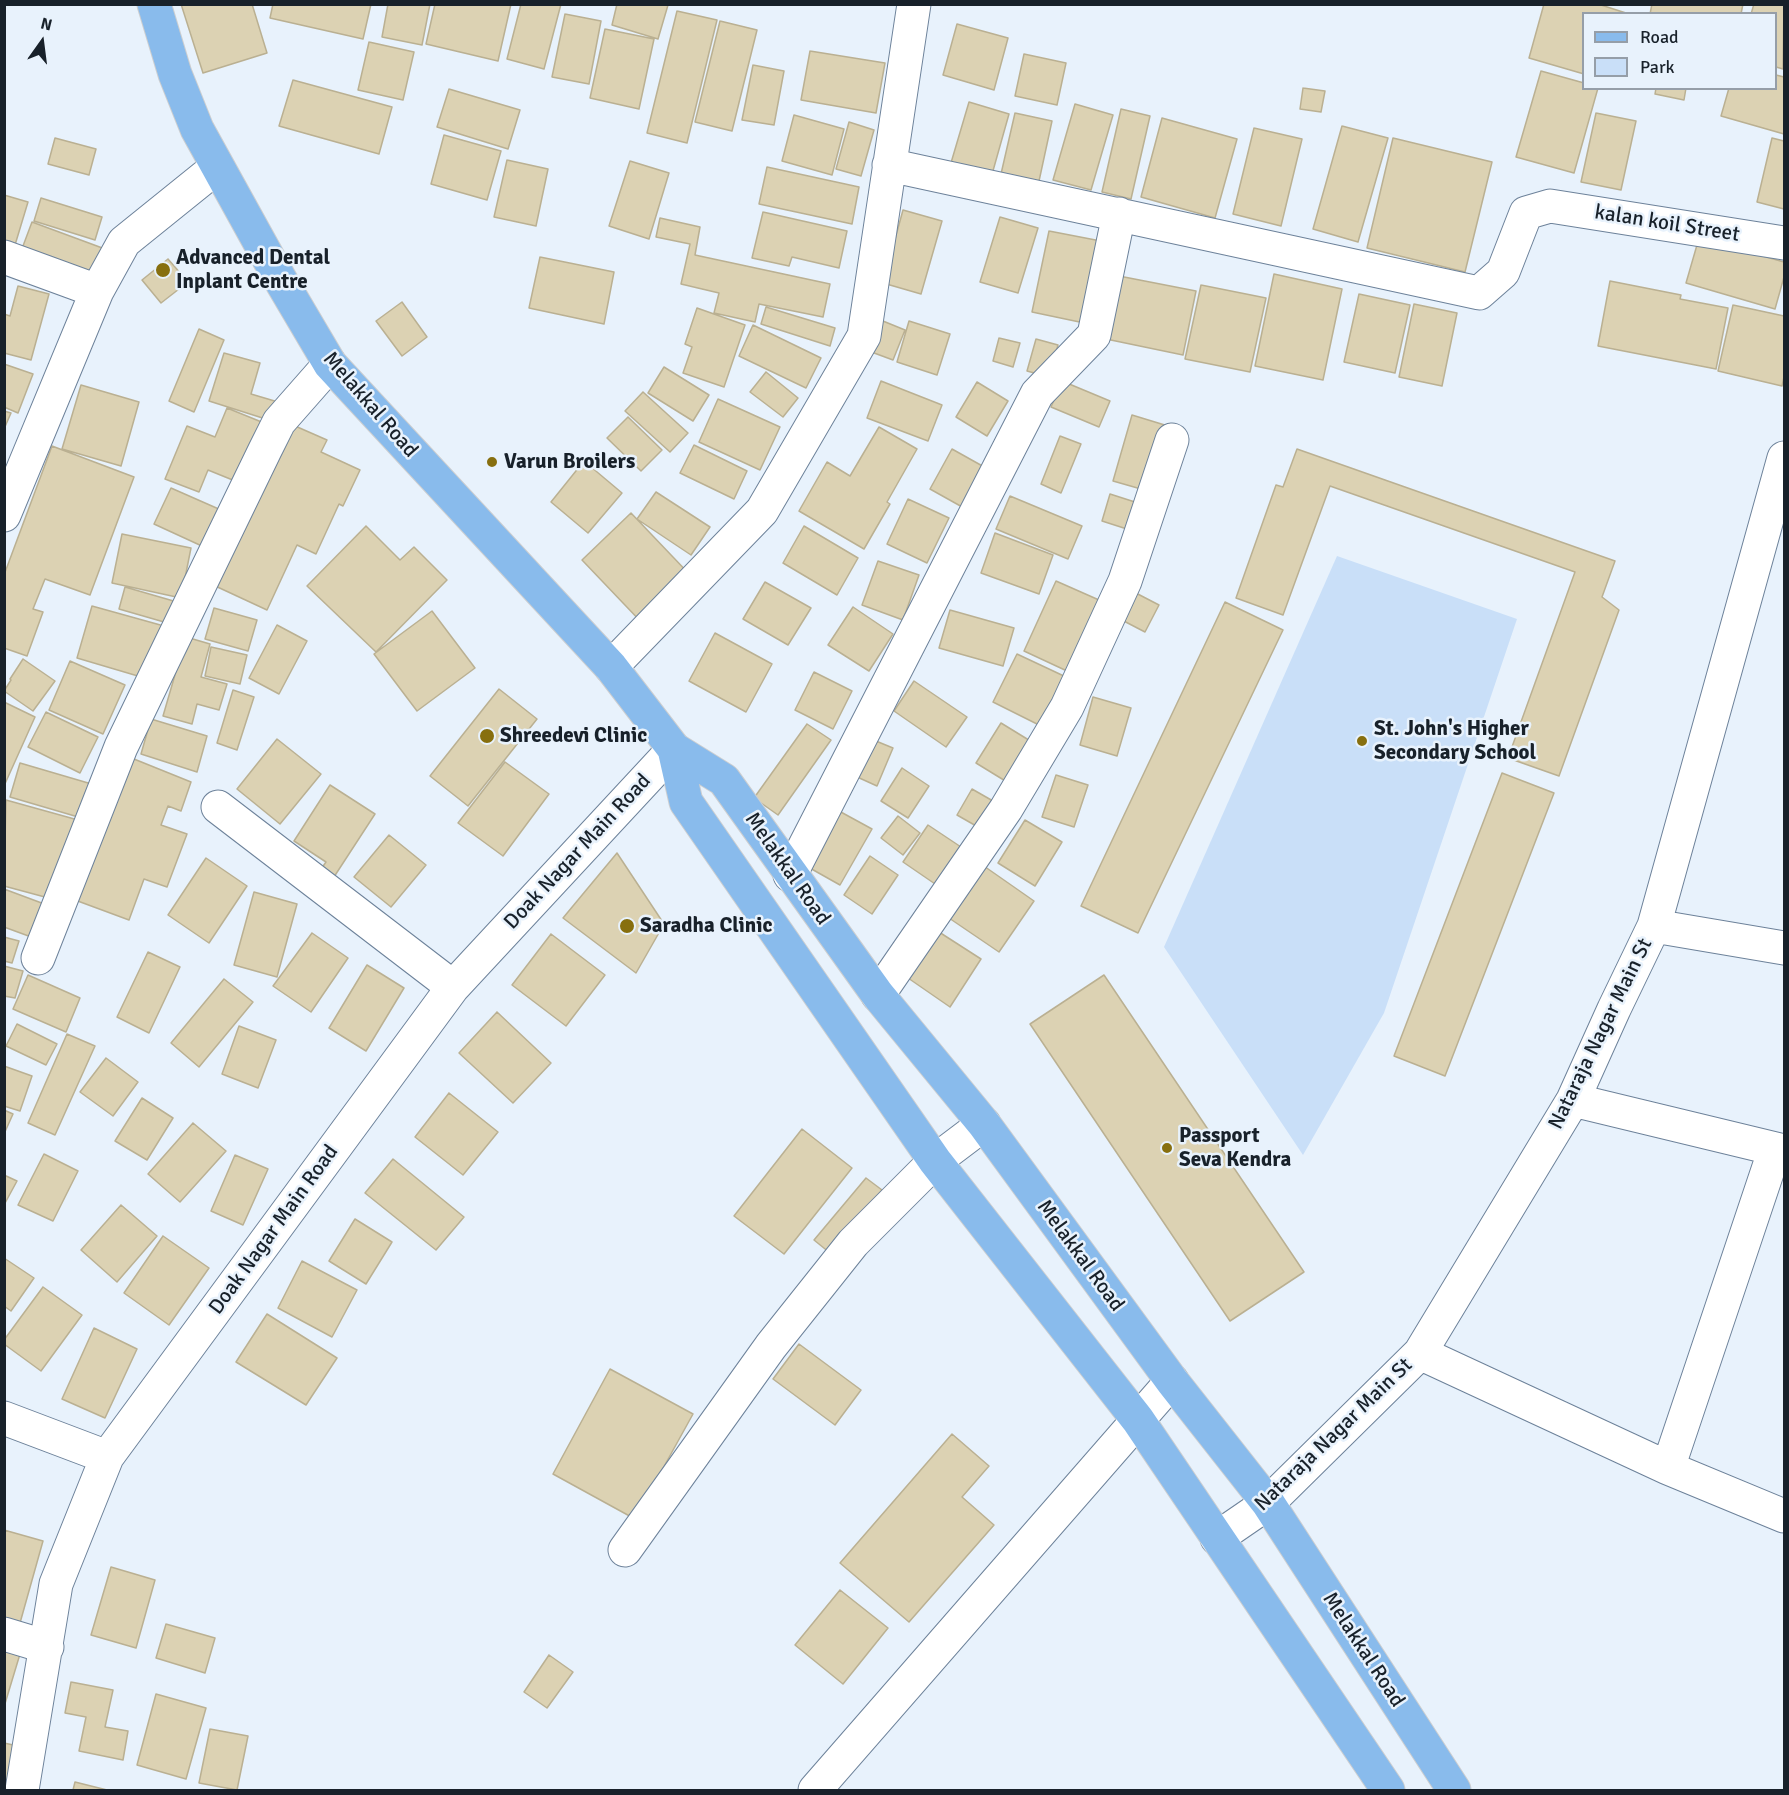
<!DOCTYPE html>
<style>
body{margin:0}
#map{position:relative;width:1789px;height:1795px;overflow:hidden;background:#e8f2fc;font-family:Signika,sans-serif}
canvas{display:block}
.frame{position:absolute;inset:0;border:6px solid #18212a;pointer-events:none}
.legend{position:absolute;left:1582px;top:12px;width:195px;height:78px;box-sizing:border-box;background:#e8f2fc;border:2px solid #959ea8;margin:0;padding:8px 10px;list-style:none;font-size:18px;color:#18212a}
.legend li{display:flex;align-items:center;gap:12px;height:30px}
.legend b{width:30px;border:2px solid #959ea8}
.north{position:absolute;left:12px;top:12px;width:60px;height:60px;-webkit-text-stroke:4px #e8f2fc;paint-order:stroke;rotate:14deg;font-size:16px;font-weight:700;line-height:24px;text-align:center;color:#18212a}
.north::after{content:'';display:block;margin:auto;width:21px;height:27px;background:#18212a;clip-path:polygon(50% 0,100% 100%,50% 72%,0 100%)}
</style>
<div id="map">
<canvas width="1789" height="1795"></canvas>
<div class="frame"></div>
<ul class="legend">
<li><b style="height:8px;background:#89bbec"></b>Road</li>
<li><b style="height:16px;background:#c9dff8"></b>Park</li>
</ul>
<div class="north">N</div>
</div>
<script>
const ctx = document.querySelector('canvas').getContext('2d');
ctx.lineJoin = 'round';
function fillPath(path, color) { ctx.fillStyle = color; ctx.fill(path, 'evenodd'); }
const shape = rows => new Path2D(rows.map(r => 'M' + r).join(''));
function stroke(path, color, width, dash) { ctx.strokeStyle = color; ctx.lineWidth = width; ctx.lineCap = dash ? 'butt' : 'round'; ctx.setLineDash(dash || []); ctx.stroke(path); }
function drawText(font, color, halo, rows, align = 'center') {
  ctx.font = font + ' Signika,sans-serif'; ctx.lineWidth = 5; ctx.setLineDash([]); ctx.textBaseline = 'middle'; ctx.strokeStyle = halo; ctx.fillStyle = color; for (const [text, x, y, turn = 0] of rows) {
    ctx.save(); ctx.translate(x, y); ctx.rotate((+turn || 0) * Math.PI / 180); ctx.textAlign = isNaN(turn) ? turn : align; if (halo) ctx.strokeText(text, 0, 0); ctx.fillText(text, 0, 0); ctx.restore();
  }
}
const green = shape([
 [1337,556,1517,619,1384,1013,1303,1155,1164,947]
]);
const building = shape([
 [181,4,252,4,267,53,203,73,181,4],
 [273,4,371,4,363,39,270,18,273,4],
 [388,4,430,4,422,45,382,37,388,4],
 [435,4,511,4,498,61,426,44,435,4],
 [521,4,561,4,544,69,507,59,521,4],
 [617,4,668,5,658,39,612,25,617,4],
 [1544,4,1598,4,1629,14,1584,14,1584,74,1529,58,1544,4],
 [1652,4,1743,4,1741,14,1650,14,1652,4],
 [1754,4,1784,4,1783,69,1776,67,1776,14,1751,14,1754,4],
 [677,11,717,20,687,143,647,133,677,11],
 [565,14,601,21,589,84,552,77,565,14],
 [720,21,757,30,732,131,695,122,720,21],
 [957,24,1008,38,994,90,943,75,957,24],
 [605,29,654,39,639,109,590,98,605,29],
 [369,42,414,52,403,100,358,90,369,42],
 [810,51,885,63,876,113,801,100,810,51],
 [1024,54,1066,63,1057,105,1015,96,1024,54],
 [753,65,784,71,774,125,742,120,753,65],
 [1541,71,1584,83,1584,88,1598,88,1574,173,1516,157,1541,71],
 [1776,75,1784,77,1784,134,1721,116,1729,88,1776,88,1776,75],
 [293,80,392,107,379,154,279,126,293,80],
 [1303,88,1325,91,1321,112,1300,109,1303,88],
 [1656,88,1686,88,1684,100,1655,94,1656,88],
 [449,89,520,110,508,149,437,127,449,89],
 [969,102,1009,114,989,185,948,173,969,102],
 [1075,104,1113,115,1091,190,1053,180,1075,104],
 [1121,109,1150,116,1131,199,1102,192,1121,109],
 [1015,113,1052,121,1036,195,998,187,1015,113],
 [1596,113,1636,121,1621,190,1581,182,1596,113],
 [794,115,844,129,832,175,782,161,794,115],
 [1162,118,1237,139,1215,218,1141,197,1162,118],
 [849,122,874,130,861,176,836,169,849,122],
 [1342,126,1388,138,1358,242,1313,229,1342,126],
 [1254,128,1302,139,1281,226,1233,214,1254,128],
 [444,135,501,151,487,200,431,184,444,135],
 [55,138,96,149,89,175,48,164,55,138],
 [1393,138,1492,162,1465,272,1367,248,1393,138],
 [1772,138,1784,141,1784,209,1757,202,1772,138],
 [507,160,548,169,536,226,494,217,507,160],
 [630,161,669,173,649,239,609,226,630,161],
 [767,167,859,187,852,224,759,204,767,167],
 [4,195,28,202,15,245,4,241,4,195],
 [41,198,102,217,95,240,34,221,41,198],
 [903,210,942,221,921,294,883,283,903,210],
 [763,212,847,231,839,268,792,257,789,266,752,258,763,212],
 [1000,217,1038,228,1018,293,980,282,1000,217],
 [660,218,700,227,695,255,830,284,823,317,759,304,755,322,714,313,719,293,681,284,690,244,656,237,660,218],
 [32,222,105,249,93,282,20,254,32,222],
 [1049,231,1106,242,1089,324,1032,312,1049,231],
 [1699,238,1784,262,1784,277,1775,309,1686,283,1699,238],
 [540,257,614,272,604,324,529,308,540,257],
 [168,259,188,282,161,303,142,280,168,259],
 [1274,274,1342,289,1323,380,1255,366,1274,274],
 [1119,276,1196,291,1183,355,1106,339,1119,276],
 [1610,281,1681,295,1680,299,1728,308,1716,369,1598,346,1610,281],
 [1201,285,1266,298,1250,372,1185,359,1201,285],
 [18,286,49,294,31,360,4,353,4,314,10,316,18,286],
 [1359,294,1410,305,1395,373,1344,362,1359,294],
 [402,302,427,337,402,356,376,321,402,302],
 [1414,304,1457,313,1442,386,1399,377,1414,304],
 [1733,305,1784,316,1784,377,1782,386,1718,371,1733,305],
 [766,307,835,328,830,346,761,324,766,307],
 [697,308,745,325,724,387,683,373,692,347,685,344,697,308],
 [878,319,905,330,893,360,866,350,878,319],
 [909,321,950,334,937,375,897,362,909,321],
 [753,325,821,358,806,388,739,356,753,325],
 [199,329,224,340,194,412,169,401,199,329],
 [999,338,1020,343,1013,367,993,361,999,338],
 [1036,339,1058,345,1049,377,1027,371,1036,339],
 [224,353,260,363,251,394,278,402,272,421,209,401,224,353],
 [4,364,33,374,18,413,4,407,4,364],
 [664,367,709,395,693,421,648,393,664,367],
 [766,372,798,398,783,417,750,392,766,372],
 [881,381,942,405,928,441,867,418,881,381],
 [1062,381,1110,401,1099,427,1051,407,1062,381],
 [977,382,1008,401,987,436,956,417,977,382],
 [81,385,139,402,121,466,62,449,81,385],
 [643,392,688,433,670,452,625,411,643,392],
 [718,399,780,427,760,470,699,442,718,399],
 [227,408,269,425,245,485,208,470,199,492,165,479,187,426,215,437,227,408],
 [4,411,11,413,4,429,4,411],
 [1132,415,1168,426,1148,491,1113,481,1132,415],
 [628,417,662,450,641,471,607,438,628,417],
 [286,422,327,440,321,452,360,470,343,506,339,504,316,554,297,545,267,610,211,584,286,422],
 [879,427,917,449,887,502,890,504,864,549,799,511,827,462,850,476,879,427],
 [1060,436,1081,444,1061,493,1041,484,1060,436],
 [694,445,747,471,734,499,680,473,694,445],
 [52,446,134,477,90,595,45,579,33,609,43,612,27,656,4,648,4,575,52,446],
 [952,449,986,468,964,508,930,489,952,449],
 [1297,449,1615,561,1602,597,1619,610,1559,776,1508,758,1575,572,1330,486,1283,615,1236,598,1276,485,1283,487,1297,449],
 [584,461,622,493,588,533,551,502,584,461],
 [171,488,221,510,204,547,154,524,171,488],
 [656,492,710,527,691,555,637,519,656,492],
 [1110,494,1138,503,1130,530,1102,521,1110,494],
 [1010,496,1082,526,1068,559,996,529,1010,496],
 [908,499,949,518,927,563,887,544,908,499],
 [631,513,693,578,644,625,582,560,631,513],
 [366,526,400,560,414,547,447,580,376,652,307,586,366,526],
 [804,526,858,558,837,595,783,563,804,526],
 [995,533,1053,555,1039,594,981,573,995,533],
 [122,534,191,548,181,598,112,583,122,534],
 [878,561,919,575,903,620,862,605,878,561],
 [1056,581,1099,600,1067,671,1024,651,1056,581],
 [765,582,811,608,788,645,743,619,765,582],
 [125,587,177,602,171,624,119,609,125,587],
 [1132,591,1159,605,1145,632,1118,618,1132,591],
 [1225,602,1283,630,1138,933,1081,906,1225,602],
 [92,606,164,626,148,679,77,658,92,606],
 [853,607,893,634,869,671,828,645,853,607],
 [214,608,257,620,248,651,205,639,214,608],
 [950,610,1014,628,1003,666,939,648,950,610],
 [432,611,475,668,417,711,374,654,432,611],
 [277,625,307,641,279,694,249,678,277,625],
 [715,633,772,664,746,712,689,681,715,633],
 [186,637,210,644,201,677,227,684,219,710,197,704,192,724,163,716,186,637],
 [211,647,247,655,240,684,205,676,211,647],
 [1017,654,1066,677,1041,726,993,702,1017,654],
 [23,659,55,681,33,711,4,691,11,680,10,679,23,659],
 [70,661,125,685,103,734,49,710,70,661],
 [814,672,852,691,833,729,795,710,814,672],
 [914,681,967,717,946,747,894,711,914,681],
 [499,689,537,719,468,806,430,776,499,689],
 [233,690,254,697,237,750,217,743,233,690],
 [1093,697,1131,708,1117,756,1080,745,1093,697],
 [4,702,35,717,4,786,4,702],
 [46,712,98,737,80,773,28,747,46,712],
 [151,719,207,736,197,772,141,754,151,719],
 [1001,723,1032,742,1007,782,976,763,1001,723],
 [807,724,831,740,778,815,754,798,807,724],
 [277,739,321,774,280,824,237,789,277,739],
 [871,739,893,748,877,786,855,776,871,739],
 [129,757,191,782,181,811,168,806,161,825,187,834,167,887,144,879,129,920,75,900,129,757],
 [505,762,549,794,503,856,458,823,505,762],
 [20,763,95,785,85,819,10,797,20,763],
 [902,768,929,786,908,818,881,801,902,768],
 [1502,773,1554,793,1445,1076,1394,1056,1502,773],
 [1056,775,1088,785,1074,827,1042,817,1056,775],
 [330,785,375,814,332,880,319,872,326,862,294,841,330,785],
 [972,789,993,801,978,827,957,815,972,789],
 [6,800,78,820,56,900,4,886,6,800],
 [839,811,872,829,840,885,808,867,839,811],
 [898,816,920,833,903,855,881,838,898,816],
 [1025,820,1062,842,1035,886,998,863,1025,820],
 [928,825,964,849,938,886,903,862,928,825],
 [389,835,426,865,391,907,354,877,389,835],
 [617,853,664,924,636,973,563,918,617,853],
 [870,856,898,875,872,914,844,895,870,856],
 [206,858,247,886,209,943,168,915,206,858],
 [981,864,1034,901,999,952,946,916,981,864],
 [4,889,47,905,34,938,4,927,4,889],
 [254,892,297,904,277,977,234,965,254,892],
 [939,932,981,959,950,1007,908,978,939,932],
 [312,933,348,958,311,1012,273,986,312,933],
 [551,934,605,975,566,1026,512,985,551,934],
 [4,937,19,941,12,963,4,961,4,937],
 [148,952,180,967,149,1033,117,1017,148,952],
 [367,965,404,988,366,1051,329,1028,367,965],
 [4,966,23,971,15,998,4,996,4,966],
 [28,975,80,998,66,1032,13,1009,28,975],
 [1104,975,1304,1272,1230,1321,1030,1024,1104,975],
 [224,979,253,1002,199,1067,171,1043,224,979],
 [497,1012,551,1063,513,1103,459,1053,497,1012],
 [17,1024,57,1044,46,1065,6,1046,17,1024],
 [239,1026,276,1040,258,1088,222,1074,239,1026],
 [67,1034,95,1046,55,1135,28,1123,67,1034],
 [106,1058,138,1082,113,1116,80,1092,106,1058],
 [4,1066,32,1076,20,1111,4,1106,4,1066],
 [449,1093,498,1132,463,1175,415,1137,449,1093],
 [142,1098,173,1118,147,1160,115,1141,142,1098],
 [4,1110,13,1114,4,1134,4,1110],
 [193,1123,226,1151,180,1202,148,1174,193,1123],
 [802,1129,852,1168,784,1254,734,1216,802,1129],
 [44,1154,78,1171,53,1221,18,1205,44,1154],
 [235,1155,268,1169,243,1225,211,1211,235,1155],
 [393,1159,464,1217,436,1250,365,1193,393,1159],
 [4,1175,17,1181,4,1205,4,1175],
 [866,1178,882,1190,830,1253,814,1240,866,1178],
 [121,1205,157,1236,117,1282,81,1250,121,1205],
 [355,1219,392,1242,366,1284,329,1261,355,1219],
 [163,1236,209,1268,169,1325,124,1293,163,1236],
 [4,1258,34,1278,11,1311,4,1306,4,1258],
 [302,1261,357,1290,332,1337,278,1308,302,1261],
 [43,1287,82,1315,41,1371,4,1344,4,1340,43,1287],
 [267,1314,337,1358,306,1405,236,1362,267,1314],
 [94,1328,137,1349,105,1418,62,1399,94,1328],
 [799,1344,861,1390,835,1425,773,1379,799,1344],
 [610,1369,693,1414,635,1519,553,1474,610,1369],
 [952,1434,989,1466,962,1497,994,1525,909,1622,840,1563,952,1434],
 [4,1530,43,1541,20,1623,4,1618,4,1530],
 [111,1567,155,1580,136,1648,91,1635,111,1567],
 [840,1590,888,1628,843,1684,795,1645,840,1590],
 [166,1624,215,1638,205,1673,156,1658,166,1624],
 [4,1649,20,1654,4,1707,4,1649],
 [549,1655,573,1672,547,1708,524,1692,549,1655],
 [71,1682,113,1690,105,1727,128,1731,123,1760,79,1751,86,1717,65,1713,71,1682],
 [156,1694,206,1708,186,1779,137,1765,156,1694],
 [210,1729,248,1736,237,1790,199,1783,210,1729],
 [4,1743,18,1746,9,1790,4,1790,4,1743],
 [75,1782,107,1790,73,1790,75,1782]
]);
const minor = shape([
 [889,165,1479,293,1503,272,1526,213,1550,206,1784,243],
 [4,257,97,291],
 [4,515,97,291,124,242,217,167],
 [611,667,762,511,864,336,914,4],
 [218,807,453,987],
 [790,875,1037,394,1094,335,1119,214],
 [1654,926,1784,948],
 [38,958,121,747,265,450,279,422,330,364],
 [878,995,1006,809,1067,707,1125,581,1172,440],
 [1573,1100,1784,1151],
 [1420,1353,1668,1468,1775,1149],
 [4,1418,107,1457],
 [1668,1468,1784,1516],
 [1217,1538,1268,1503,1420,1353,1573,1100,1614,1009,1654,926,1784,458],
 [625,1550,771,1346,853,1243,935,1161,984,1124],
 [4,1634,47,1647],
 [22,1790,56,1584,107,1457,453,987,674,749],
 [815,1790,1172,1381]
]);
const major = shape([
 [154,4,175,74,197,129,281,281,330,364,611,667,674,749,724,780,878,995,984,1124,1172,1381,1268,1503,1454,1790],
 [674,749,686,802,935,1161,1138,1420,1388,1790]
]);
const markers = [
 [163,270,8,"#876f0f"],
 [492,462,6,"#876f0f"],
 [487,736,8,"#876f0f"],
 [1362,741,6,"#876f0f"],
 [627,926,8,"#876f0f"],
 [1167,1148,6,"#876f0f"]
];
const streetNames = [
 ["kalan koil Street",1667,224,9],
 ["Melakkal Road",370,405,49],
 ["Doak Nagar Main Road",578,852,-47],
 ["Melakkal Road",787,869,55],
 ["Nataraja Nagar Main St",1601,1034,-64],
 ["Doak Nagar Main Road",274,1230,-54],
 ["Melakkal Road",1080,1256,54],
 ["Nataraja Nagar Main St",1334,1435,-44],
 ["Melakkal Road",1363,1650,57]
];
const poiNames = [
 ["Advanced Dental",176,258],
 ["Inplant Centre",176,282],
 ["Varun Broilers",504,462],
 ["St. John's Higher",1374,729],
 ["Secondary School",1374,753],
 ["Shreedevi Clinic",500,736],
 ["Saradha Clinic",640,926],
 ["Passport",1179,1136],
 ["Seva Kendra",1179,1160]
];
fillPath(green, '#c9dff8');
fillPath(building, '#dcd2b3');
stroke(building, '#bab092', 1.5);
stroke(minor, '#6d829a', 35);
stroke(major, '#ccced0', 35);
stroke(minor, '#fff', 33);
stroke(major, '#89bbec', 33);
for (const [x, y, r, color] of markers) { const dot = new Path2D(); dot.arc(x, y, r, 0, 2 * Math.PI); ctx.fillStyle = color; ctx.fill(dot); stroke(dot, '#e8f2fc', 2); }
drawText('21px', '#18212a', '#e8f2fc', streetNames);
drawText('bold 21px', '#18212a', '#e8f2fc', poiNames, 'left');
</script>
